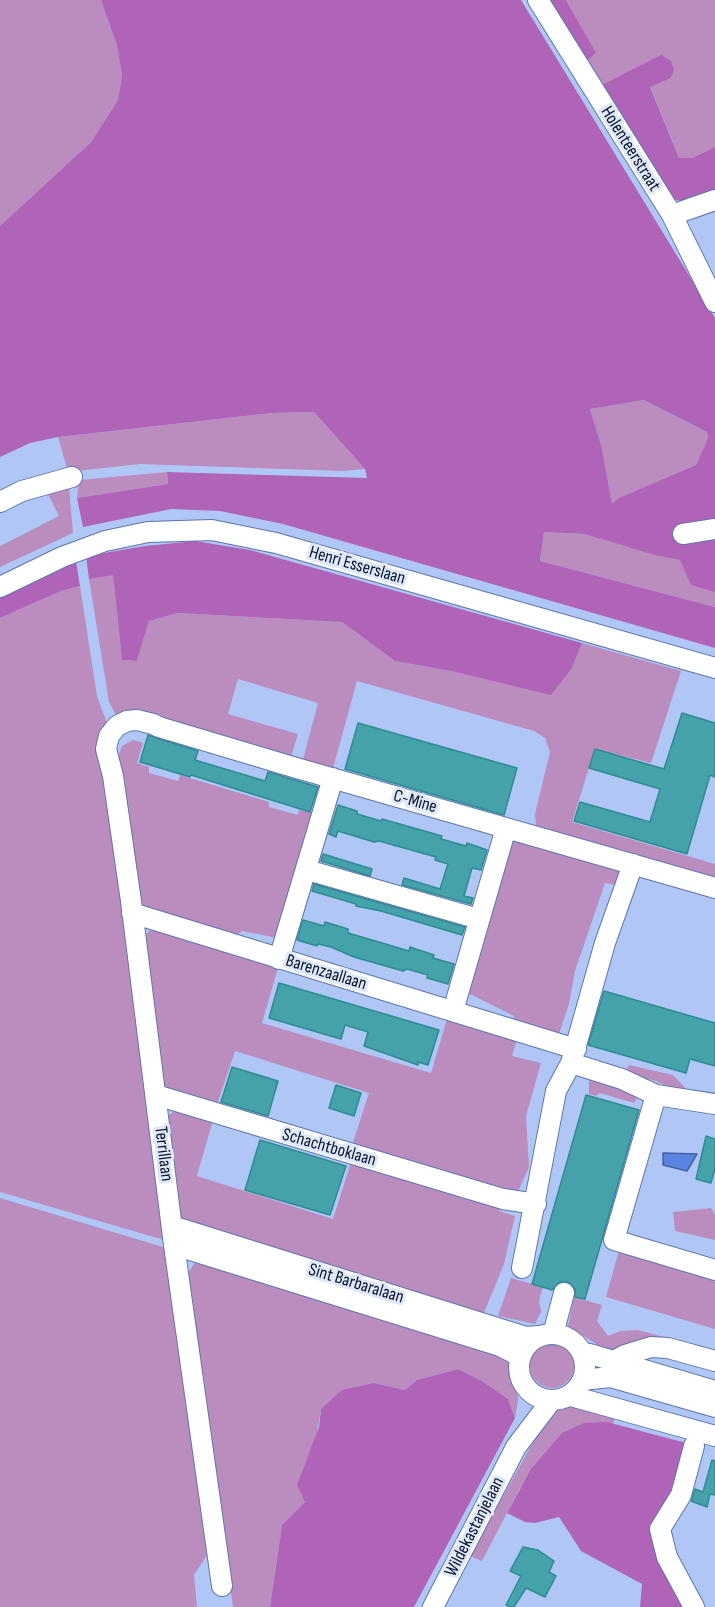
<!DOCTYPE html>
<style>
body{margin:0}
canvas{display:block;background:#b0c7f5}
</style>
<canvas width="715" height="1607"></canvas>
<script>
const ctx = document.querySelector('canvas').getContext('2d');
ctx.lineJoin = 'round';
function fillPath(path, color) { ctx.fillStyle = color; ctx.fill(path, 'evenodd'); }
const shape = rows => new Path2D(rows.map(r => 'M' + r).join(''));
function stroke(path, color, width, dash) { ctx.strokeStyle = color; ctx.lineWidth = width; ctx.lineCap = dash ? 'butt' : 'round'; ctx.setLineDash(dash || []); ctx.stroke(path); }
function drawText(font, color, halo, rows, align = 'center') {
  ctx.font = font + ' "Sofia Sans Condensed",sans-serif'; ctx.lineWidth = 6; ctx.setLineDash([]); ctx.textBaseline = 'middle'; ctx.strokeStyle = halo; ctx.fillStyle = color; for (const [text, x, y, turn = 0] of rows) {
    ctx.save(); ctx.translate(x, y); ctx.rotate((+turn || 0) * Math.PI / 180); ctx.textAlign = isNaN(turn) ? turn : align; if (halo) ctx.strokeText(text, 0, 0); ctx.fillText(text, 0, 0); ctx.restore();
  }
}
const green = shape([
 [0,0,101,0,117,46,122,75,118,100,91,142,0,226],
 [566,0,715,0,715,147,692,158,679,158,650,86,671,78,600,86,586,61,595,52],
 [644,400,707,432,708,438,696,465,620,498,715,522,715,607,540,561,544,532,585,534,612,505,602,448,590,409],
 [314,412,365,469,343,471,140,464,68,472,58,437,272,413],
 [167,472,168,484,77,498,79,480],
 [69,487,73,533,0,567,0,546,59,516,46,490],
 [113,574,122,660,137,661,149,621,178,613,342,622,395,661,456,672,572,668,582,643,681,671,651,763,595,749,572,822,715,864,715,880,541,830,536,825,535,814,550,752,545,738,534,731,357,681,332,772,302,763,318,703,238,679,228,714,298,734,290,760,116,715,109,702,89,579],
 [80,586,97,696,108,726,164,1240,0,1192,0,618,61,591],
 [133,740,143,743,137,763,149,767,149,773,178,781,180,775,269,802,269,807,298,815,299,810,313,813,282,939,242,931,232,939,147,914,136,904,118,768,118,757,122,746],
 [507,833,627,868,621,886,605,883,575,971,569,1004,559,1034,512,1024,514,1016,466,992],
 [160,928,278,968,262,1023,431,1073,447,1019,518,1036,512,1056,541,1063,526,1116,529,1167,517,1194,351,1148,369,1093,235,1051,216,1108,162,1088,143,938,149,931],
 [629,1065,673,1075,693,1096,683,1096,656,1081,624,1073],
 [589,1080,599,1080,637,1098,634,1103,600,1093,596,1096,589,1094],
 [182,1110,213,1120,197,1176,333,1219,352,1159,501,1205,499,1211,515,1216,504,1264,484,1313,459,1311,193,1230,178,1217,167,1124,168,1116,173,1112],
 [0,1198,163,1247,168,1251,209,1552,194,1575,197,1607,0,1607],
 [711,1208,715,1215,715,1240,675,1231,673,1212],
 [620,1247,715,1275,715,1329,606,1297],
 [203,1259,505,1357,510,1365,513,1382,517,1388,518,1401,515,1418,508,1399,482,1381,458,1369,417,1380,405,1390,374,1383,321,1409,305,1502,282,1525,270,1607,233,1607,188,1273,194,1264],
 [511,1278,543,1287,539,1301,541,1312,535,1324,498,1316],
 [574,1297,602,1305,597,1321,608,1336,621,1331,638,1330,715,1351,613,1351,601,1347,568,1326],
 '530 1366a22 22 0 1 1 44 0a22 22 0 1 1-44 0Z',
 [574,1403,616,1414,613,1424,607,1422,520,1488,482,1561,470,1556,541,1428,553,1412]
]);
const forest = shape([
 [101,0,521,0,715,318,715,592,691,585,680,560,655,555,585,534,544,532,540,561,715,607,715,648,283,524,220,511,171,509,83,527,77,498,168,484,167,472,367,478,365,469,314,412,272,413,58,437,30,443,0,457,0,226,91,142,118,100,122,75,117,46],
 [644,400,707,432,708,438,696,465,619,498,612,504,602,448,590,409],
 [548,0,566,0,596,53,586,61],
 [661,55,671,61,674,70,671,78,650,87,679,158,692,158,715,147,715,192,684,202,673,199,600,86],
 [195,541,250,550,582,643,572,668,551,695,456,672,395,661,342,622,178,613,149,621,137,661,122,660,113,575,89,579,86,556,145,546],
 [76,561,80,586,61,591,0,618,0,598],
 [458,1369,482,1381,508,1399,515,1418,414,1607,270,1607,282,1525,305,1502,297,1485,319,1427,321,1409,342,1390,374,1383,405,1390,417,1380],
 [607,1422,690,1444,683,1473,656,1528,686,1607,640,1607,642,1584,581,1551,559,1517,535,1523,525,1522,507,1513,531,1469,562,1433,584,1423]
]);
const water = shape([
 [663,1153,697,1154,687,1171,663,1165,663,1153]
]);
const building = shape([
 [682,713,715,723,715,777,710,775,687,854,574,821,580,802,650,822,660,789,589,768,595,749,664,769,682,713],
 [358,723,517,768,504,815,345,769,358,723],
 [148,735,198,751,195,760,265,781,268,772,318,787,310,812,191,775,190,777,140,762,148,735],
 [338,805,357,811,357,814,381,821,382,819,442,836,441,839,466,846,467,843,487,850,481,870,472,868,464,896,473,898,471,904,402,885,404,878,440,889,448,864,435,860,436,857,379,841,374,842,338,831,336,837,329,834,338,805],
 [323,854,372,869,370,876,321,861,323,854],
 [314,884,465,927,462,935,381,911,356,906,356,904,312,891,314,884],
 [303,920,324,926,325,922,348,929,348,933,382,943,409,951,410,947,434,955,433,958,454,964,448,984,427,978,428,975,407,969,403,971,354,957,331,947,318,944,317,946,297,940,303,920],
 [279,983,439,1030,428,1065,418,1062,418,1065,364,1046,368,1032,345,1025,341,1039,269,1018,279,983],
 [604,991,715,1023,715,1066,690,1059,686,1073,588,1045,604,991],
 [232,1067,278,1081,268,1116,221,1102,232,1067],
 [336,1085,361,1093,354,1116,329,1108,336,1085],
 [586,1095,639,1110,585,1299,575,1297,575,1289,568,1282,560,1282,552,1290,532,1284,586,1095],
 [706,1136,715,1139,715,1169,711,1183,696,1179,706,1136],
 [260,1140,346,1166,330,1215,245,1190,260,1140],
 [712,1460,715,1461,715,1495,710,1494,707,1507,691,1501,695,1489,703,1492,712,1460],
 [523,1547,538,1550,554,1561,549,1572,556,1576,545,1597,526,1588,514,1607,510,1607,506,1605,521,1576,510,1571,523,1547]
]);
const minor = shape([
 [538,0,672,215,715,302],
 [672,215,715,200],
 [0,502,22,491,72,477],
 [683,534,715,529],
 [0,587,62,557,105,541,148,532,212,530,276,543,715,668],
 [307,870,479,919],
 [132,913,576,1049],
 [279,959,333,778],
 [453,1011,506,828],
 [571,1063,622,1079,656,1095,715,1104],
 [156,1095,503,1199,536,1204],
 [656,1095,614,1240,715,1270],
 [172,1226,526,1337,539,1336],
 [174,1245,500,1346,514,1353,520,1359],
 [522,1268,556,1091,571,1063,605,943,633,864],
 '519 1367a33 33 0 1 1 66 0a33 33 0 1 1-66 0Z',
 [553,1334,564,1293],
 [583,1354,590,1354,715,1391],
 [614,1361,625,1355,651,1347,668,1348,715,1361],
 [583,1380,610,1377,715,1407],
 [571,1396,715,1436],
 [222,1586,174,1245,131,901,113,776,106,749,109,736,117,726,127,721,137,720,153,724,159,727,293,767,715,888],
 [433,1607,516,1447,551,1401],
 [694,1607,667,1557,660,1529,681,1495,694,1446]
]);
const streetNames = [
 ["Holenteerstraat",630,149,58],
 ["Henri Esserslaan",357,566,16],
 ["C-Mine",415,802,16],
 ["Barenzaallaan",326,973,17],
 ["Schachtboklaan",329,1148,16],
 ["Terrillaan",163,1154,83],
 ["Sint Barbaralaan",356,1284,17],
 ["Wildekastanjelaan",475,1527,-63]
];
fillPath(green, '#bb8dbf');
fillPath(forest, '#b064b7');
fillPath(water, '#5a84e0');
stroke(water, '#4262a8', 1.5);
fillPath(building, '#45a2ab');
stroke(building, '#2d8b93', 1.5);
stroke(minor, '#5d76aa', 22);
stroke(minor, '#fff', 20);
drawText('18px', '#091226', '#dfe8f9', streetNames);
</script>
